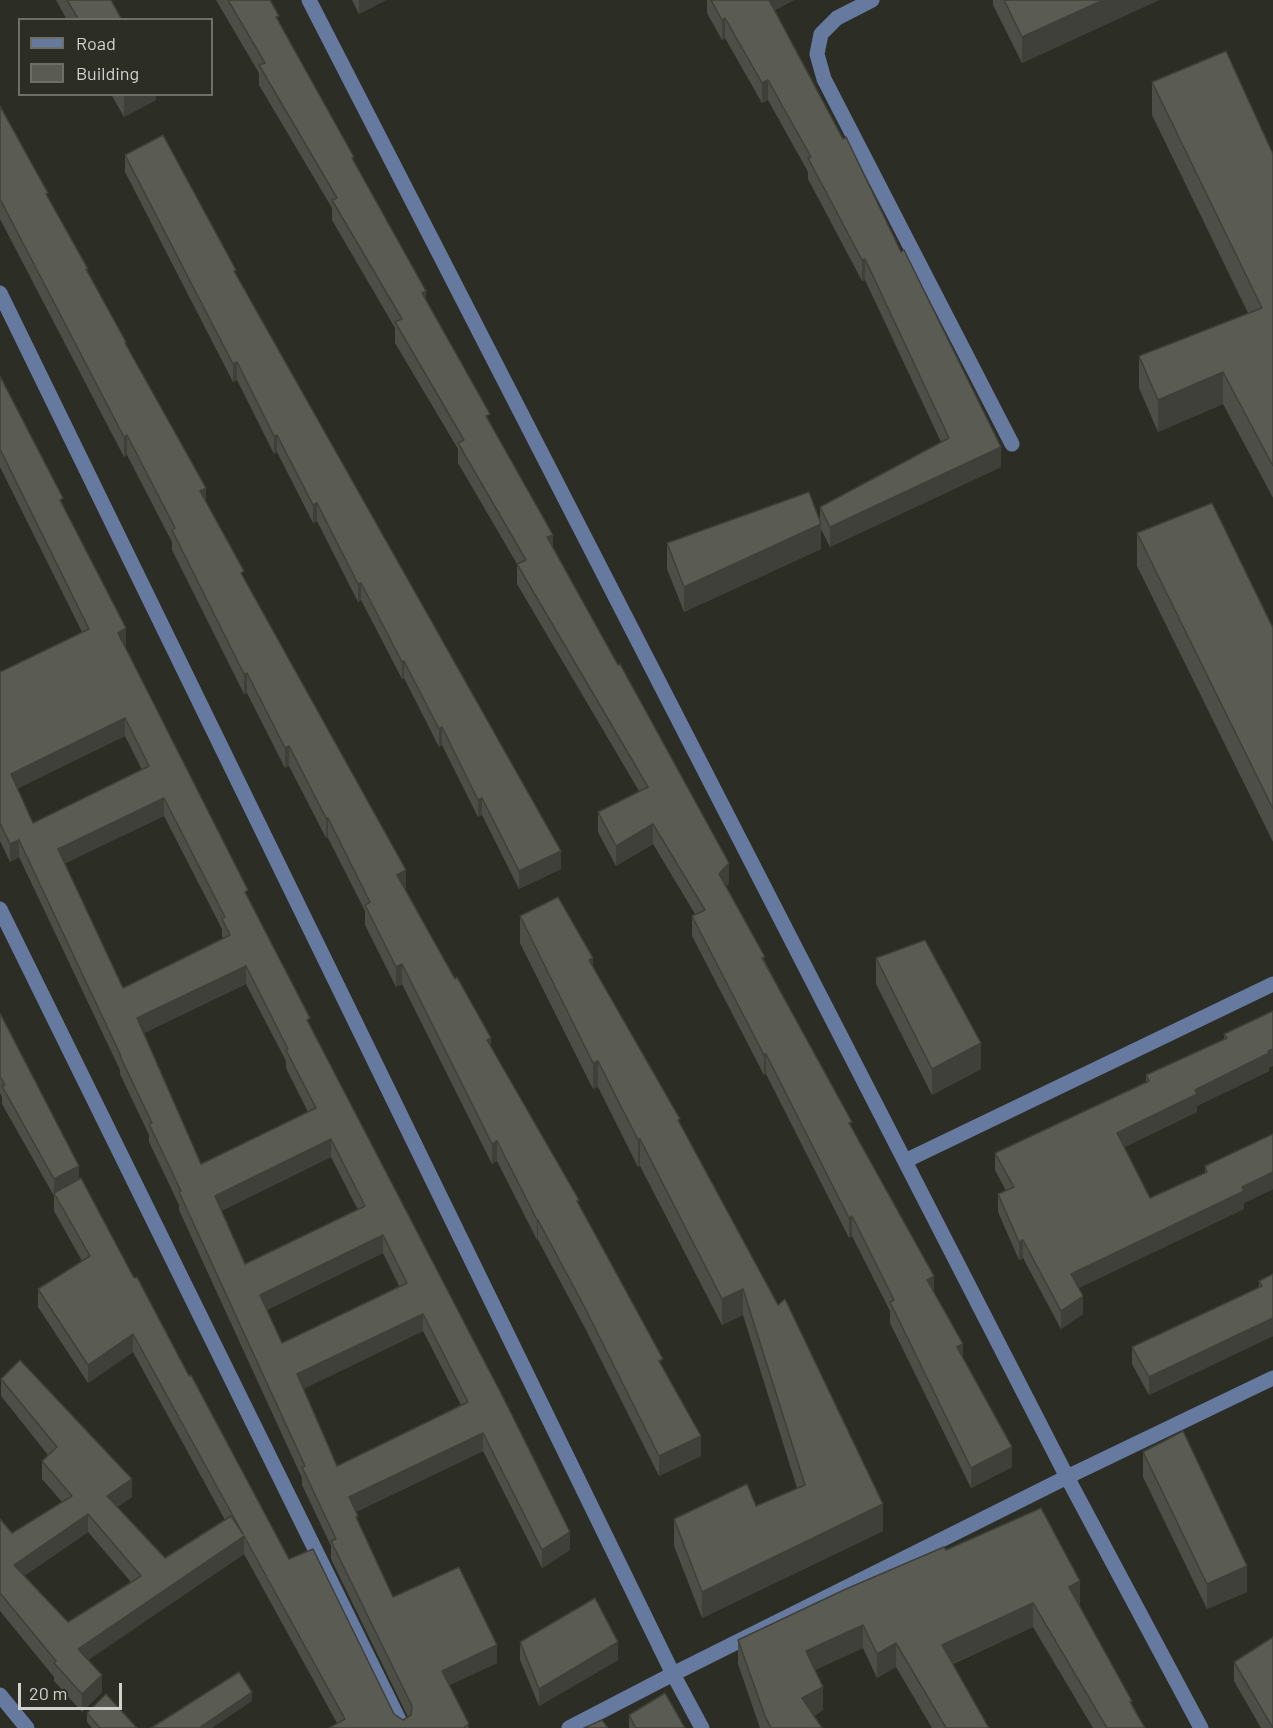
<!DOCTYPE html>
<style>
body{margin:0}
#map{position:relative;width:1273px;height:1728px;overflow:hidden;background:#2c2d25;font-family:Barlow,sans-serif}
canvas{display:block}
.legend{position:absolute;left:18px;top:18px;width:195px;height:78px;box-sizing:border-box;background:#2c2d25;border:2px solid #6e6f68;margin:0;padding:8px 10px;list-style:none;font-size:18px;color:#d1d2cd}
.legend li{display:flex;align-items:center;gap:12px;height:30px}
.legend b{width:30px;border:2px solid #6e6f68}
.scale{position:absolute;left:18px;top:1683px;width:104px;height:27px;box-sizing:border-box;border:3px solid #d1d2cd;border-top:0;padding-left:8px;font-size:18px;line-height:21px;white-space:nowrap;color:#d1d2cd;-webkit-text-stroke:4px #2c2d25;paint-order:stroke}
</style>
<div id="map">
<canvas width="1273" height="1728"></canvas>
<ul class="legend">
<li><b style="height:8px;background:#667aa0"></b>Road</li>
<li><b style="height:16px;background:#5a5b52"></b>Building</li>
</ul>
<div class="scale">20 m</div>
</div>
<script>
const ctx = document.querySelector('canvas').getContext('2d');
ctx.lineJoin = 'round';
const shape = rows => new Path2D(rows.map(r => 'M' + r).join(''));
function stroke(path, color, width, dash) { ctx.strokeStyle = color; ctx.lineWidth = width; ctx.lineCap = dash ? 'butt' : 'round'; ctx.setLineDash(dash || []); ctx.stroke(path); }
function fillPath(path, color) { ctx.fillStyle = color; ctx.fill(path, 'evenodd'); }
const minor = shape([
 [309,0,1067,1477,1201,1728],
 [872,0,837,18,821,34,817,54,824,79,1012,444],
 [0,293,673,1674,702,1728],
 [0,909,403,1728],
 [905,1161,1273,984],
 [0,1695,27,1728],
 [569,1728,673,1674,1067,1477,1273,1378]
]);
const wall = shape([
 [56,0,111,0,122,20,67,20],
 [216,0,270,0,279,21,354,162,490,422,553,548,729,883,726,886,852,1129,934,1293,1012,1467,971,1488,890,1323,890,1311,852,1236,849,1238,766,1074,764,1075,692,936,692,916,695,914,653,844,616,866,598,832,598,812,639,791,517,584,517,564,458,463,458,449,395,343,395,328,332,220,332,208,259,85,259,73],
 [352,0,386,0,359,14],
 [707,0,794,0,775,10,1001,467,830,547,821,529,821,549,684,612,667,569,667,543,820,521,820,507,941,442,865,280,862,281,808,179,808,172,768,100,762,103,725,38,722,40,707,13],
 [993,0,1159,0,1022,63,993,5],
 [1152,82,1273,154,1273,498,1223,404,1158,432,1139,388,1139,356,1248,313,1152,115],
 [111,94,156,94,156,100,124,117],
 [0,106,126,346,244,578,406,890,491,1047,579,1205,663,1368,701,1456,659,1476,584,1326,538,1240,537,1240,497,1161,492,1164,402,984,396,987,365,925,365,911,328,838,326,838,289,766,285,768,247,693,244,694,172,550,172,542,127,455,124,457,0,219],
 [125,155,236,274,561,869,519,889,482,815,478,817,442,745,439,747,404,678,402,679,361,600,358,602,317,521,313,523,277,452,274,454,237,380,233,382,125,172],
 [0,376,63,505,126,646,125,647,310,1025,570,1550,542,1568,483,1451,356,1512,358,1521,393,1597,497,1663,449,1685,469,1728,337,1723,244,1554,88,1660,102,1692,82,1712,54,1681,54,1677,0,1611,0,1519,12,1533,62,1502,42,1479,42,1461,48,1455,1,1396,1,1379,132,1497,117,1507,165,1558,225,1520,133,1352,88,1383,38,1307,38,1289,82,1261,54,1211,54,1196,2,1104,2,1097,0,1093,0,1013,79,1179,189,1376,289,1559,394,1714,403,1720,408,1717,331,1559,331,1546,302,1485,302,1478,179,1210,179,1205,149,1142,149,1135,120,1074,120,1070,19,857,10,862,0,841,0,672,82,632,0,467],
 [125,736,142,770,33,823,17,788],
 [164,816,222,929,222,936,223,939,123,988,64,863],
 [246,984,286,1061,286,1068,308,1112,201,1164,144,1033],
 [331,1157,358,1210,245,1264,221,1211],
 [383,1253,399,1286,282,1343,267,1310],
 [423,1331,461,1405,337,1466,303,1389],
 [88,1532,131,1582,68,1622,24,1576],
 [1137,533,1273,628,1273,842,1137,566],
 [520,916,593,967,680,1124,883,1531,702,1618,674,1546,674,1519,756,1506,797,1488,743,1315,722,1325,640,1166,638,1167,598,1087,593,1089,520,943],
 [876,958,981,1069,932,1095,876,984],
 [1224,1034,1269,1068,1269,1071,1197,1106,1197,1112,1124,1147,1150,1198,1205,1173,1205,1166,1273,1134,1273,1189,1244,1203,1244,1209,1078,1288,1083,1314,1061,1329,1023,1258,1019,1260,998,1212,998,1194,1006,1191,995,1170,995,1153,1146,1082,1146,1075,1224,1040],
 [1273,1274,1273,1336,1149,1395,1132,1364,1132,1347,1259,1288,1259,1281],
 [1143,1452,1247,1592,1207,1609,1143,1477],
 [946,1550,1080,1605,1079,1606,1145,1728,1093,1728,1033,1627,953,1664,989,1728,932,1728,896,1667,877,1678,863,1648,815,1670,823,1710,814,1716,822,1728,760,1728,738,1664,738,1640],
 [520,1642,618,1660,539,1706,520,1660],
 [1234,1662,1273,1728,1261,1728,1234,1681],
 [87,1713,137,1728,92,1728,87,1722],
 [629,1715,685,1728,629,1728]
]);
const shadedWall = shape([
 [359,0,386,0,359,14],
 [766,0,794,0,766,15],
 [1103,0,1159,0,1022,63,1022,37],
 [725,18,725,38,722,40,722,20],
 [768,80,768,100,762,103,762,83],
 [128,94,156,94,156,100,124,117,124,97],
 [865,259,865,280,862,281,862,260],
 [426,291,426,311,422,293],
 [237,362,237,380,233,382,233,364],
 [1223,372,1223,404,1158,432,1158,400],
 [127,435,127,455,124,457,124,437],
 [277,435,277,452,274,454,274,436],
 [1001,447,1001,467,830,547,830,527],
 [206,488,206,508,200,491],
 [317,503,317,521,313,523,313,505],
 [821,524,821,549,684,612,684,587],
 [553,535,553,555,547,537],
 [361,583,361,600,358,602,358,584],
 [126,628,126,646,118,651,118,633],
 [404,661,404,678,402,679,402,662],
 [247,673,247,693,244,694,244,674],
 [125,718,125,736,11,792,11,774],
 [442,727,442,745,439,747,439,729],
 [289,746,289,766,285,768,285,748],
 [164,798,164,816,58,867,58,849],
 [482,798,482,815,478,817,478,800],
 [326,818,328,818,328,838,326,838],
 [653,824,653,844,616,866,616,846],
 [19,840,19,857,10,862,10,844],
 [561,851,561,869,519,889,519,871],
 [729,863,729,883,719,894,719,874],
 [406,870,406,890,397,875],
 [593,958,593,984,589,960],
 [402,964,402,984,396,987,396,967],
 [246,966,246,984,137,1036,137,1018],
 [491,1038,491,1058,487,1040],
 [981,1043,981,1069,932,1095,932,1069],
 [1273,1049,1273,1066,1269,1068,1269,1071,1197,1106,1197,1112,1117,1151,1117,1133],
 [766,1054,766,1074,764,1075,764,1055],
 [598,1061,598,1087,593,1089,593,1063],
 [331,1139,331,1157,215,1214,215,1196],
 [640,1139,640,1166,638,1167,638,1140],
 [497,1141,497,1161,492,1164,492,1144],
 [79,1166,79,1184,54,1193,54,1196,54,1179],
 [1273,1172,1273,1189,1244,1203,1244,1209,1071,1292,1071,1274],
 [852,1216,852,1236,849,1238,849,1218],
 [537,1220,538,1220,538,1240,537,1240],
 [383,1235,383,1253,260,1313,260,1295],
 [1023,1240,1023,1258,1019,1260,1019,1242],
 [934,1276,934,1296,927,1280],
 [743,1289,743,1315,722,1325,722,1299],
 [1083,1296,1083,1314,1061,1329,1061,1311],
 [423,1314,423,1331,297,1392,297,1374],
 [1273,1318,1273,1336,1149,1395,1149,1377],
 [133,1334,133,1352,88,1383,88,1365],
 [963,1344,963,1364,957,1347],
 [483,1433,483,1451,349,1515,349,1497],
 [701,1436,701,1456,659,1476,659,1456],
 [1012,1447,1012,1467,971,1488,971,1468],
 [132,1479,132,1497,107,1514,107,1496],
 [883,1504,883,1531,702,1618,702,1592],
 [88,1514,88,1532,14,1583,14,1565],
 [570,1532,570,1550,542,1568,542,1550],
 [244,1536,244,1554,78,1667,78,1649],
 [1247,1566,1247,1592,1207,1609,1207,1584],
 [1080,1581,1080,1605,1069,1610,1069,1587],
 [1033,1603,1033,1627,942,1668,942,1645],
 [863,1625,863,1648,806,1674,806,1651],
 [618,1642,618,1660,539,1706,539,1689],
 [896,1643,896,1667,877,1678,877,1654],
 [497,1645,497,1663,442,1689,442,1671],
 [102,1675,102,1692,82,1712,82,1694],
 [823,1687,823,1710,802,1722,802,1698],
 [252,1692,252,1701,212,1728,199,1728]
]);
const building = shape([
 [67,0,111,0,122,20,79,20,67,0],
 [228,0,270,0,279,16,276,17,354,157,352,158,426,291,422,293,490,414,486,416,553,535,547,537,618,665,620,664,729,863,719,874,765,957,762,958,852,1122,849,1123,934,1276,927,1280,963,1344,957,1347,1012,1447,971,1468,890,1302,894,1300,852,1216,849,1218,766,1054,764,1055,692,916,705,910,653,824,616,846,598,812,648,787,517,564,526,560,458,443,464,440,395,322,402,319,332,200,337,198,259,65,265,63,228,0],
 [711,0,769,0,843,139,846,137,901,252,904,250,1001,447,830,527,820,507,949,438,865,259,862,260,808,158,811,157,768,80,762,83,725,18,722,20,711,0],
 [1004,0,1103,0,1022,37,1004,0],
 [1226,51,1273,154,1273,466,1223,372,1158,400,1139,356,1262,308,1152,82,1226,51],
 [0,106,48,193,46,194,88,269,86,269,126,342,125,343,206,488,200,491,244,571,241,573,406,870,397,875,455,979,457,977,491,1038,487,1040,579,1200,577,1201,663,1359,659,1361,701,1436,659,1456,584,1306,538,1220,537,1220,497,1141,492,1144,402,964,396,967,365,905,370,902,328,818,326,818,289,746,285,748,247,673,244,674,172,530,175,528,127,435,124,437,0,199,0,106],
 [163,135,236,270,234,271,561,851,519,871,482,798,478,800,442,727,439,729,404,661,402,662,361,583,358,584,317,503,313,505,277,435,274,436,237,362,233,364,125,155,163,135],
 [0,376,63,498,60,500,126,628,118,633,248,890,245,892,310,1018,307,1020,505,1401,570,1532,542,1550,483,1433,349,1497,358,1516,356,1517,393,1597,459,1567,497,1645,442,1671,469,1724,463,1728,329,1728,345,1719,244,1536,78,1649,102,1675,82,1694,54,1663,56,1661,0,1593,0,1519,12,1533,72,1496,42,1461,57,1447,1,1379,20,1360,132,1479,107,1496,165,1558,231,1516,243,1534,133,1334,88,1365,38,1289,90,1256,54,1193,81,1178,134,1278,137,1277,189,1376,191,1375,289,1559,313,1549,394,1714,403,1720,411,1715,412,1706,331,1541,336,1539,302,1467,305,1466,179,1192,181,1191,149,1124,152,1123,120,1056,121,1056,19,840,10,844,0,823,0,672,89,629,0,449,0,376],
 [125,718,149,766,33,823,11,774,125,718],
 [164,798,225,917,222,919,230,935,123,988,58,849,164,798],
 [246,966,288,1049,286,1050,316,1108,201,1164,137,1018,246,966],
 [331,1139,365,1206,245,1264,215,1196,331,1139],
 [383,1235,407,1283,282,1343,260,1295,383,1235],
 [423,1314,468,1402,337,1466,297,1374,423,1314],
 [88,1514,141,1576,68,1622,14,1565,88,1514],
 [809,492,821,524,684,587,667,543,809,492],
 [1212,503,1273,628,1273,809,1137,533,1212,503],
 [558,897,593,958,589,960,680,1119,678,1120,778,1305,785,1299,883,1504,702,1592,674,1519,747,1484,756,1506,805,1485,743,1289,722,1299,640,1139,638,1140,598,1061,593,1063,520,916,558,897],
 [925,940,981,1043,932,1069,876,958,925,940],
 [1273,1011,1273,1049,1268,1051,1269,1053,1195,1090,1197,1094,1117,1133,1150,1198,1207,1172,1205,1166,1273,1134,1273,1172,1242,1187,1244,1191,1071,1274,1083,1296,1061,1311,1023,1240,1019,1242,998,1194,1014,1187,995,1153,1149,1081,1146,1075,1227,1038,1224,1034,1273,1011],
 [0,1013,79,1166,54,1179,2,1086,5,1085,0,1076,0,1013],
 [1273,1274,1273,1318,1149,1377,1132,1347,1262,1286,1259,1281,1273,1274],
 [1183,1431,1247,1566,1207,1584,1143,1452,1183,1431],
 [1041,1508,1080,1581,1069,1587,1132,1701,1130,1702,1145,1728,1107,1728,1033,1603,942,1645,989,1728,946,1728,896,1643,877,1654,863,1625,806,1651,823,1687,802,1698,822,1728,771,1728,765,1716,738,1640,846,1589,944,1547,946,1550,1041,1508],
 [595,1598,618,1642,539,1689,520,1642,595,1598],
 [1273,1637,1273,1728,1234,1662,1273,1637],
 [239,1672,252,1692,199,1728,151,1728,239,1672],
 [665,1693,685,1728,636,1728,629,1715,665,1693],
 [106,1694,137,1728,100,1728,87,1713,106,1694],
 [602,1720,608,1728,584,1728,602,1720]
]);
stroke(minor, '#667aa0', 15);
fillPath(wall, '#4d4e47');
fillPath(shadedWall, '#3f4039');
fillPath(building, '#5a5b52');
stroke(building, '#3f4039', 1.5);
</script>
